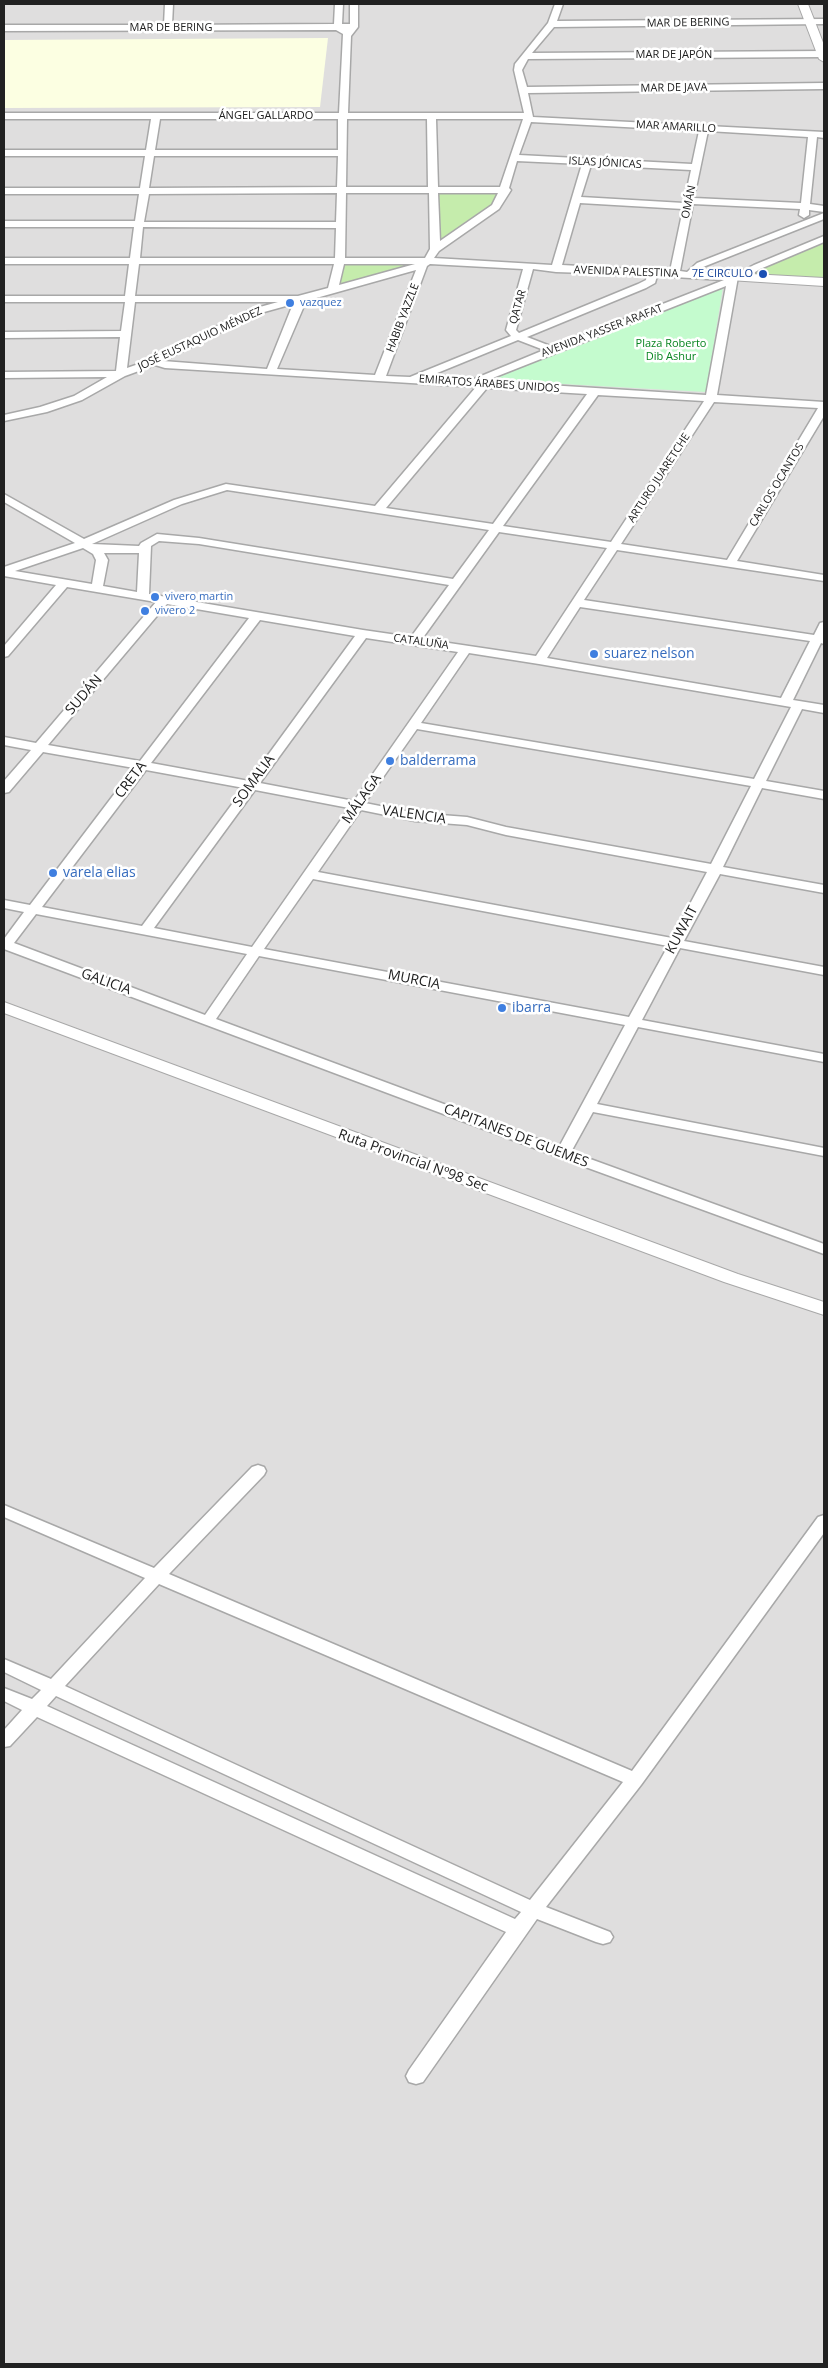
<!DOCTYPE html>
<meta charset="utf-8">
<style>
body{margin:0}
#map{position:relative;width:828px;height:2368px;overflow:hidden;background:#f1efe7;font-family:"Open Sans",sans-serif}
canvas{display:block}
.frame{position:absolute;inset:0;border:5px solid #212121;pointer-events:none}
</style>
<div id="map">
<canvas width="828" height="2368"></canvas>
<div class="frame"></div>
</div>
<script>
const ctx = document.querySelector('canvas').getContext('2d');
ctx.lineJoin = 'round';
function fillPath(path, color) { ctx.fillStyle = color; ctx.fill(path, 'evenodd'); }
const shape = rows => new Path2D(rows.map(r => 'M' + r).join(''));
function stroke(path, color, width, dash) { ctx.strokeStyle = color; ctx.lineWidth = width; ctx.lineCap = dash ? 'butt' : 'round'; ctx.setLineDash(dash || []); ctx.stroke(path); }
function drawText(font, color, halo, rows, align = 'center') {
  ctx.font = font + ' "Open Sans",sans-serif'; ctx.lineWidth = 5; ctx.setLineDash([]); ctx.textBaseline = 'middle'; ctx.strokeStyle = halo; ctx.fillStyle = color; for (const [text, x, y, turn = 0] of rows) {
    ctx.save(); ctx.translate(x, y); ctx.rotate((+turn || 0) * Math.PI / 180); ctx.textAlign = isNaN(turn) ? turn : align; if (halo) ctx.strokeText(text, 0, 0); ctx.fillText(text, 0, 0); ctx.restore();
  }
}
const residential = shape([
 [4,4,824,4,824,2364,4,2364]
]);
const education = shape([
 [328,38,320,107,4,108,4,40]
]);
const grass = shape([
 [505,190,498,204,436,248,433,191],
 [824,241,824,281,748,277,759,268],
 [341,260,428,261,335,288]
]);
const park = shape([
 [723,287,706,392,492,380,609,331]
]);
const minor = shape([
 [165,4,173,4,172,25,334,24,335,4,343,4,342,24,350,24,350,4,358,4,358,27,351,36,348,113,524,113,514,70,515,64,548,23,555,4,563,4,557,21,824,19,824,24,554,27,532,53,824,51,824,57,528,59,522,70,527,87,824,83,824,89,528,93,533,117,824,132,824,138,817,137,810,204,824,206,824,212,809,210,809,215,804,218,799,215,800,209,693,204,680,271,687,272,697,263,824,213,824,219,703,267,698,272,733,274,738,277,717,395,824,402,824,416,737,561,824,575,824,581,617,550,584,600,814,635,820,623,824,622,824,644,821,643,793,700,824,705,824,713,802,709,766,781,824,791,824,799,762,788,723,867,824,885,824,893,720,874,684,941,824,967,824,975,680,948,642,1020,824,1054,824,1062,638,1027,597,1104,824,1148,824,1156,593,1112,571,1152,824,1244,824,1254,558,1157,4,949,4,939,24,912,4,908,4,900,30,905,134,768,43,752,9,792,4,793,4,781,31,750,4,745,4,737,36,743,156,602,67,587,8,656,4,657,4,646,56,585,4,576,4,567,75,543,4,502,4,494,84,539,174,500,226,484,375,506,476,387,165,368,155,365,125,376,82,400,47,412,4,421,4,415,40,407,74,396,107,377,4,378,4,372,116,371,120,337,4,338,4,332,121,331,125,302,4,302,4,296,125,296,129,264,4,264,4,258,130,258,134,227,4,227,4,221,135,221,139,194,4,194,4,188,140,188,145,156,4,156,4,150,146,150,151,119,4,119,4,113,339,113,343,34,336,30,4,31,4,25,164,25,165,4],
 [160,119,338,119,338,150,155,150,160,119],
 [347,119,427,119,428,187,346,187,347,119],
 [436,119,523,119,500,187,438,187,436,119],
 [531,122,699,131,692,164,519,155,531,122],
 [708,131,808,137,801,203,694,198,708,131],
 [154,156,338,156,337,187,149,188,154,156],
 [517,161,582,164,552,265,434,258,439,251,499,209,511,190,509,188,517,161],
 [591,165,691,170,684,203,581,197,591,165],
 [337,193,336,222,144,222,149,194,337,193],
 [346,193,429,193,430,249,425,258,345,258,346,193],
 [438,193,498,193,492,205,440,241,438,193],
 [580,203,683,209,670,271,562,265,580,203],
 [143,227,336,228,335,258,140,258,143,227],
 [139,264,334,264,328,288,298,296,135,296,139,264],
 [344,264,415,264,339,285,344,264],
 [430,264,523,269,506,330,511,336,410,377,386,376,427,266,430,264],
 [533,269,556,272,647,275,646,280,638,284,519,333,516,330,533,269],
 [416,270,375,375,277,369,304,306,302,302,416,270],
 [657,276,724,280,553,347,527,337,646,288,655,283,657,276],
 [726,286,706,395,485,381,726,286],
 [135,302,278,302,249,310,150,360,127,368,135,302],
 [293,304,267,369,163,361,257,314,293,304],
 [518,340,544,350,469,381,425,378,518,340],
 [487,388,587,394,493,524,386,508,487,388],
 [598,395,704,401,611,542,503,526,598,395],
 [714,402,818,408,727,560,621,544,714,402],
 [227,490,489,530,453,579,199,538,157,534,141,543,139,546,92,544,182,504,227,490],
 [499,532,607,548,536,656,422,639,499,532],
 [159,541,199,544,449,585,411,637,363,630,149,594,151,546,159,541],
 [83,548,93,554,96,560,92,584,15,571,83,548],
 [104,553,139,553,137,592,103,586,108,560,104,553],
 [167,604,249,618,140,761,48,745,167,604],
 [580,607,810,641,781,698,547,658,580,607],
 [260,620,355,636,249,781,151,763,260,620],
 [366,638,458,652,354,801,260,783,366,638],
 [469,653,539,664,791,707,754,779,421,723,469,653],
 [417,729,751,786,711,864,506,827,467,817,415,813,365,803,417,729],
 [146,770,244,788,142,926,42,907,146,770],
 [255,790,349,808,252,947,154,928,255,790],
 [361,810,415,821,467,825,506,835,707,872,672,938,318,872,361,810],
 [313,879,668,946,629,1017,264,949,313,879],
 [36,914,247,954,205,1015,14,943,36,914],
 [259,956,625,1025,559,1147,216,1019,259,956],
 [824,236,824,242,760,269,752,274,750,280,741,278,744,270,754,265,824,236],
 [258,1465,264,1467,266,1471,264,1475,169,1574,632,1771,818,1517,824,1515,824,1533,641,1785,546,1907,610,1932,613,1937,610,1942,603,1944,596,1942,537,1919,423,2082,416,2084,409,2082,406,2076,409,2070,506,1932,37,1717,10,1746,4,1747,4,1730,22,1710,4,1701,4,1688,32,1699,41,1690,4,1672,4,1659,51,1679,145,1578,4,1517,4,1505,154,1568,252,1467,258,1465],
 [159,1584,623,1782,530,1900,65,1686,159,1584],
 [56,1696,521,1912,515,1919,47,1706,56,1696]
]);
const tertiary = shape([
 [798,4,808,4,824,45,824,62,819,59,798,4],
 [733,273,824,278,824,286,729,280,727,277,729,274,733,273],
 [4,1002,738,1274,824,1302,824,1315,724,1282,4,1013,4,1002]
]);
const markers = [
 [763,274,5,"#1a4fb4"],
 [290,303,5,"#3f7fe0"],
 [155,597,5,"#3f7fe0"],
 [145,611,5,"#3f7fe0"],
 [594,654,5,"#3f7fe0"],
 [390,761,5,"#3f7fe0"],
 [53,873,5,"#3f7fe0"],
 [502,1008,5,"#3f7fe0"]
];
const farStreetnames = [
 ["MAR DE BERING",688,23,-1],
 ["MAR DE BERING",171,28],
 ["MAR DE JAPÓN",674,55],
 ["MAR DE JAVA",674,88,-1],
 ["ÁNGEL GALLARDO",266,116],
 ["MAR AMARILLO",676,127,3],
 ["ISLAS JÓNICAS",605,163,3],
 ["OMÁN",689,202,-78],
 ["AVENIDA PALESTINA",626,272,2],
 ["QATAR",518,307,-74],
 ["HABIB YAZZLE",403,318,-69],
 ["AVENIDA YASSER ARAFAT",602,331,-21],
 ["JOSÉ EUSTAQUIO MÉNDEZ",200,339,-25],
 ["EMIRATOS ÁRABES UNIDOS",489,384,4],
 ["ARTURO JUARETCHE",659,478,-57],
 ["CARLOS OCANTOS",777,485,-59],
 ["CATALUÑA",421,642,8]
];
const farTransitnames = [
 ["7E CIRCULO",753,274]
];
const farShopnames = [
 ["vazquez",300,303],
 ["vivero martin",165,597],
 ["vivero 2",155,611]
];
const farParknames = [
 ["Plaza Roberto",671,344],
 ["Dib Ashur",671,357]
];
const shopNames = [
 ["suarez nelson",604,654],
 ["balderrama",400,761],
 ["varela elias",63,873],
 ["ibarra",512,1008]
];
const streetNames = [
 ["SUDÁN",84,695,-49],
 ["CRETA",131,780,-53],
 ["SOMALIA",254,781,-54],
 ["MÁLAGA",362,799,-55],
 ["VALENCIA",414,815,8],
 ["KUWAIT",682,930,-62],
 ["MURCIA",414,980,11],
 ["GALICIA",106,982,20],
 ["CAPITANES DE GUEMES",516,1136,21],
 ["Ruta Provincial Nº98 Sec",413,1161,20]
];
fillPath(residential, '#dfdede');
fillPath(education, '#fcffe2');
fillPath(grass, '#c5ecac');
fillPath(park, '#c4fbce');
stroke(minor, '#a8a8a8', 3);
stroke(tertiary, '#a8a8a8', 2);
fillPath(minor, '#fff');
fillPath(tertiary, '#fff');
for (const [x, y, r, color] of markers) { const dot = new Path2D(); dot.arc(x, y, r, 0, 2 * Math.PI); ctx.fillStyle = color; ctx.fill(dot); stroke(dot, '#fff', 2); }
drawText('11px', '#212121', '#fff', farStreetnames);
drawText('11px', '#164399', '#fff', farTransitnames, 'right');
drawText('11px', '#366cbe', '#fff', farShopnames, 'left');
drawText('11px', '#088520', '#fff', farParknames);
drawText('14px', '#366cbe', '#fff', shopNames, 'left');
drawText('14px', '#212121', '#fff', streetNames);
</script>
